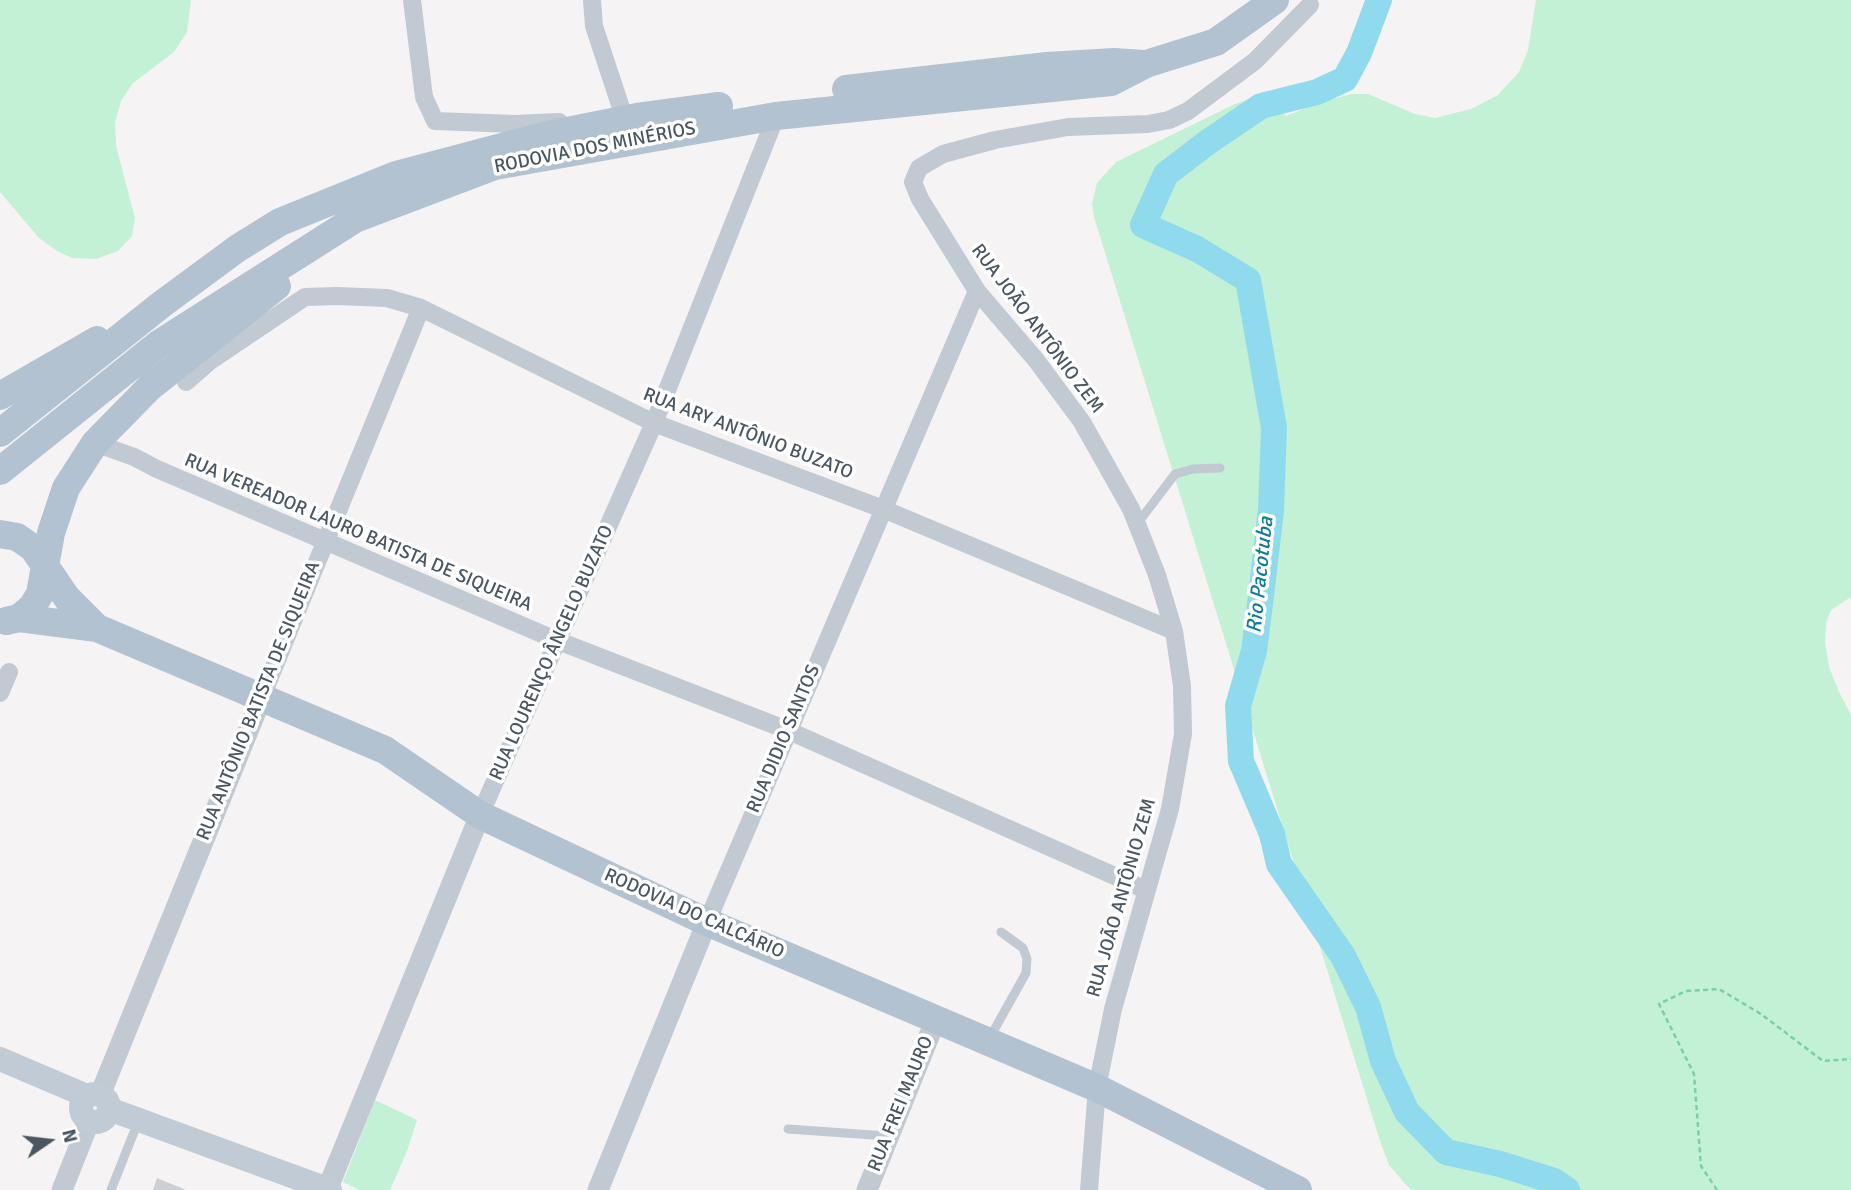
<!DOCTYPE html>
<meta charset="utf-8">
<style>
body{margin:0}
#map{position:relative;width:1851px;height:1190px;overflow:hidden;background:#f5f3f3;font-family:Signika,sans-serif}
canvas{display:block}
.north{position:absolute;left:14px;top:1106px;width:70px;height:70px;-webkit-text-stroke:5px #fff;paint-order:stroke;rotate:76deg;font-size:19px;font-weight:700;line-height:28px;text-align:center;color:#4a5661}
.north::after{content:'';display:block;margin:auto;width:24px;height:32px;background:#4a5661;clip-path:polygon(50% 0,100% 100%,50% 72%,0 100%)}
</style>
<div id="map">
<canvas width="1851" height="1190"></canvas>
<div class="north">N</div>
</div>
<script>
const g = document.querySelector('canvas').getContext('2d');
g.lineJoin = 'round';
function fill(path, color) {
  g.fillStyle = color;
  g.fill(path, 'evenodd');
}
function poly(rows) {
  const path = new Path2D();
  for (const r of rows) {
    if (r.length === 3) {
      path.moveTo(r[0] + r[2], r[1]);
      path.arc(r[0], r[1], r[2], 0, 2 * Math.PI);
      continue;
    }
    path.moveTo(r[0], r[1]);
    for (let i = 2; i < r.length; i += 2) path.lineTo(r[i], r[i + 1]);
  }
  return path;
}
function trace(path, color, width, dash) {
  g.strokeStyle = color;
  g.lineWidth = width;
  g.lineCap = dash ? 'butt' : 'round';
  g.setLineDash(dash || []);
  g.stroke(path);
}
function drawText(font, color, halo, rows, align = 'center') {
  g.font = font + ' Signika,sans-serif';
  g.lineWidth = 7;
  g.setLineDash([]);
  g.textBaseline = 'middle';
  g.strokeStyle = halo;
  g.fillStyle = color;
  for (const [text, x, y, turn = 0] of rows) {
    g.save();
    g.translate(x, y);
    g.rotate((+turn || 0) * Math.PI / 180);
    g.textAlign = isNaN(turn) ? turn : align;
    if (halo) g.strokeText(text, 0, 0);
    g.fillText(text, 0, 0);
    g.restore();
  }
}
fill(poly([
 [0,0,191,0,187,32,174,52,133,83,121,101,115,122,116,146,135,218,132,236,118,251,96,259,72,258,57,251,39,238,0,192],
 [1536,0,1851,0,1851,597,1831,610,1826,623,1825,642,1829,667,1839,692,1851,715,1851,1190,1412,1190,1408,1187,1389,1165,1380,1141,1094,217,1092,204,1097,183,1116,162,1235,104,1259,96,1274,102,1286,116,1323,101,1352,94,1368,94,1415,114,1435,118,1471,109,1498,95,1519,72,1528,50],
 [375,1100,417,1120,407,1151,390,1190,359,1190,343,1182]
]), '#c3f1d5');
trace(poly([
 [1379,0,1359,53,1345,79,1317,92,1261,106,1208,142,1166,174,1143,225,1197,249,1248,280,1274,428,1271,510,1261,596,1254,651,1238,706,1241,761,1272,834,1279,864,1343,956,1368,1007,1383,1061,1407,1112,1446,1152,1500,1164,1554,1181,1567,1190]
]), '#90daee', 26);
fill(poly([
 [157,1178,186,1190,153,1190]
]), '#cdcfd5');
trace(poly([
 [1717,1190,1701,1166,1694,1074,1659,1004,1686,991,1719,989,1761,1014,1823,1061,1851,1059]
]), '#7ad0a6', 2.5, [5, 3.5]);
trace(poly([
 [1137,524,1175,474,1193,469,1220,468],
 [989,1039,1026,973,1027,959,1023,948,1001,932],
 [788,1129,887,1136],
 [111,1190,134,1132]
]), '#c1cad2', 9);
trace(poly([
 [412,0,424,97,435,121,515,124,559,122],
 [592,0,594,26,625,120],
 [186,382,210,361,305,297,337,296,387,298,421,308,654,423,883,509,1174,631],
 [95,443,134,457,157,469,556,640,787,730,1146,890],
 [0,693,9,672],
 [261,699,421,308],
 [480,815,654,423,776,116],
 [707,922,977,291],
 [1089,1190,1097,1088,1113,1009,1170,809,1183,734,1182,686,1174,631,1157,575,1131,509,1082,422,1036,360,977,291,920,199,913,182,919,168,943,154,995,140,1068,127,1148,124,1169,120,1188,111,1255,61,1310,5]
]), '#c1cad2', 18);
trace(poly([
 [100,1095,261,699],
 [62,1190,89,1122],
 [327,1190,480,815],
 [598,1190,707,922],
 [867,1190,936,1019]
]), '#c1cad2', 21);
trace(poly([
 [0,1059,87,1096],
 [95,1108,14],
 [109,1109,330,1190]
]), '#c1cbd6', 24);
trace(poly([
 [846,89,1047,66,1114,62,1144,64],
 [0,396,97,340],
 [0,433,162,304,238,248,280,222,396,175,547,135,637,117,719,106],
 [0,471,160,343,355,219,495,166,776,116,1111,82,1146,64,1216,42,1275,0],
 [0,534,17,537,33,548,67,598,97,628],
 [19,618,97,628,385,750,480,815,707,922,1097,1088,1298,1190],
 [6,621,19,618,32,607,40,594,51,533,66,488,95,443,150,387,277,286]
]), '#b3c2d1', 28);
drawText('19px', '#4a5661', '#fff', [
 ["RODOVIA DOS MINÉRIOS",595,148,-11],
 ["RUA JOÃO ANTÔNIO ZEM",1037,329,53],
 ["RUA ARY ANTÔNIO BUZATO",748,434,21],
 ["RUA VEREADOR LAURO BATISTA DE SIQUEIRA",358,533,23],
 ["RUA LOURENÇO ÂNGELO BUZATO",552,653,-66],
 ["RUA ANTÔNIO BATISTA DE SIQUEIRA",259,701,-68],
 ["RUA DIDIO SANTOS",784,739,-67],
 ["RUA JOÃO ANTÔNIO ZEM",1122,898,-74],
 ["RODOVIA DO CALCÁRIO",694,914,24],
 ["RUA FREI MAURO",901,1104,-68]
]);
drawText('italic 21px', '#0c7c9b', '#fff', [
 ["Rio Pacotuba",1261,575,-84]
]);
</script>
